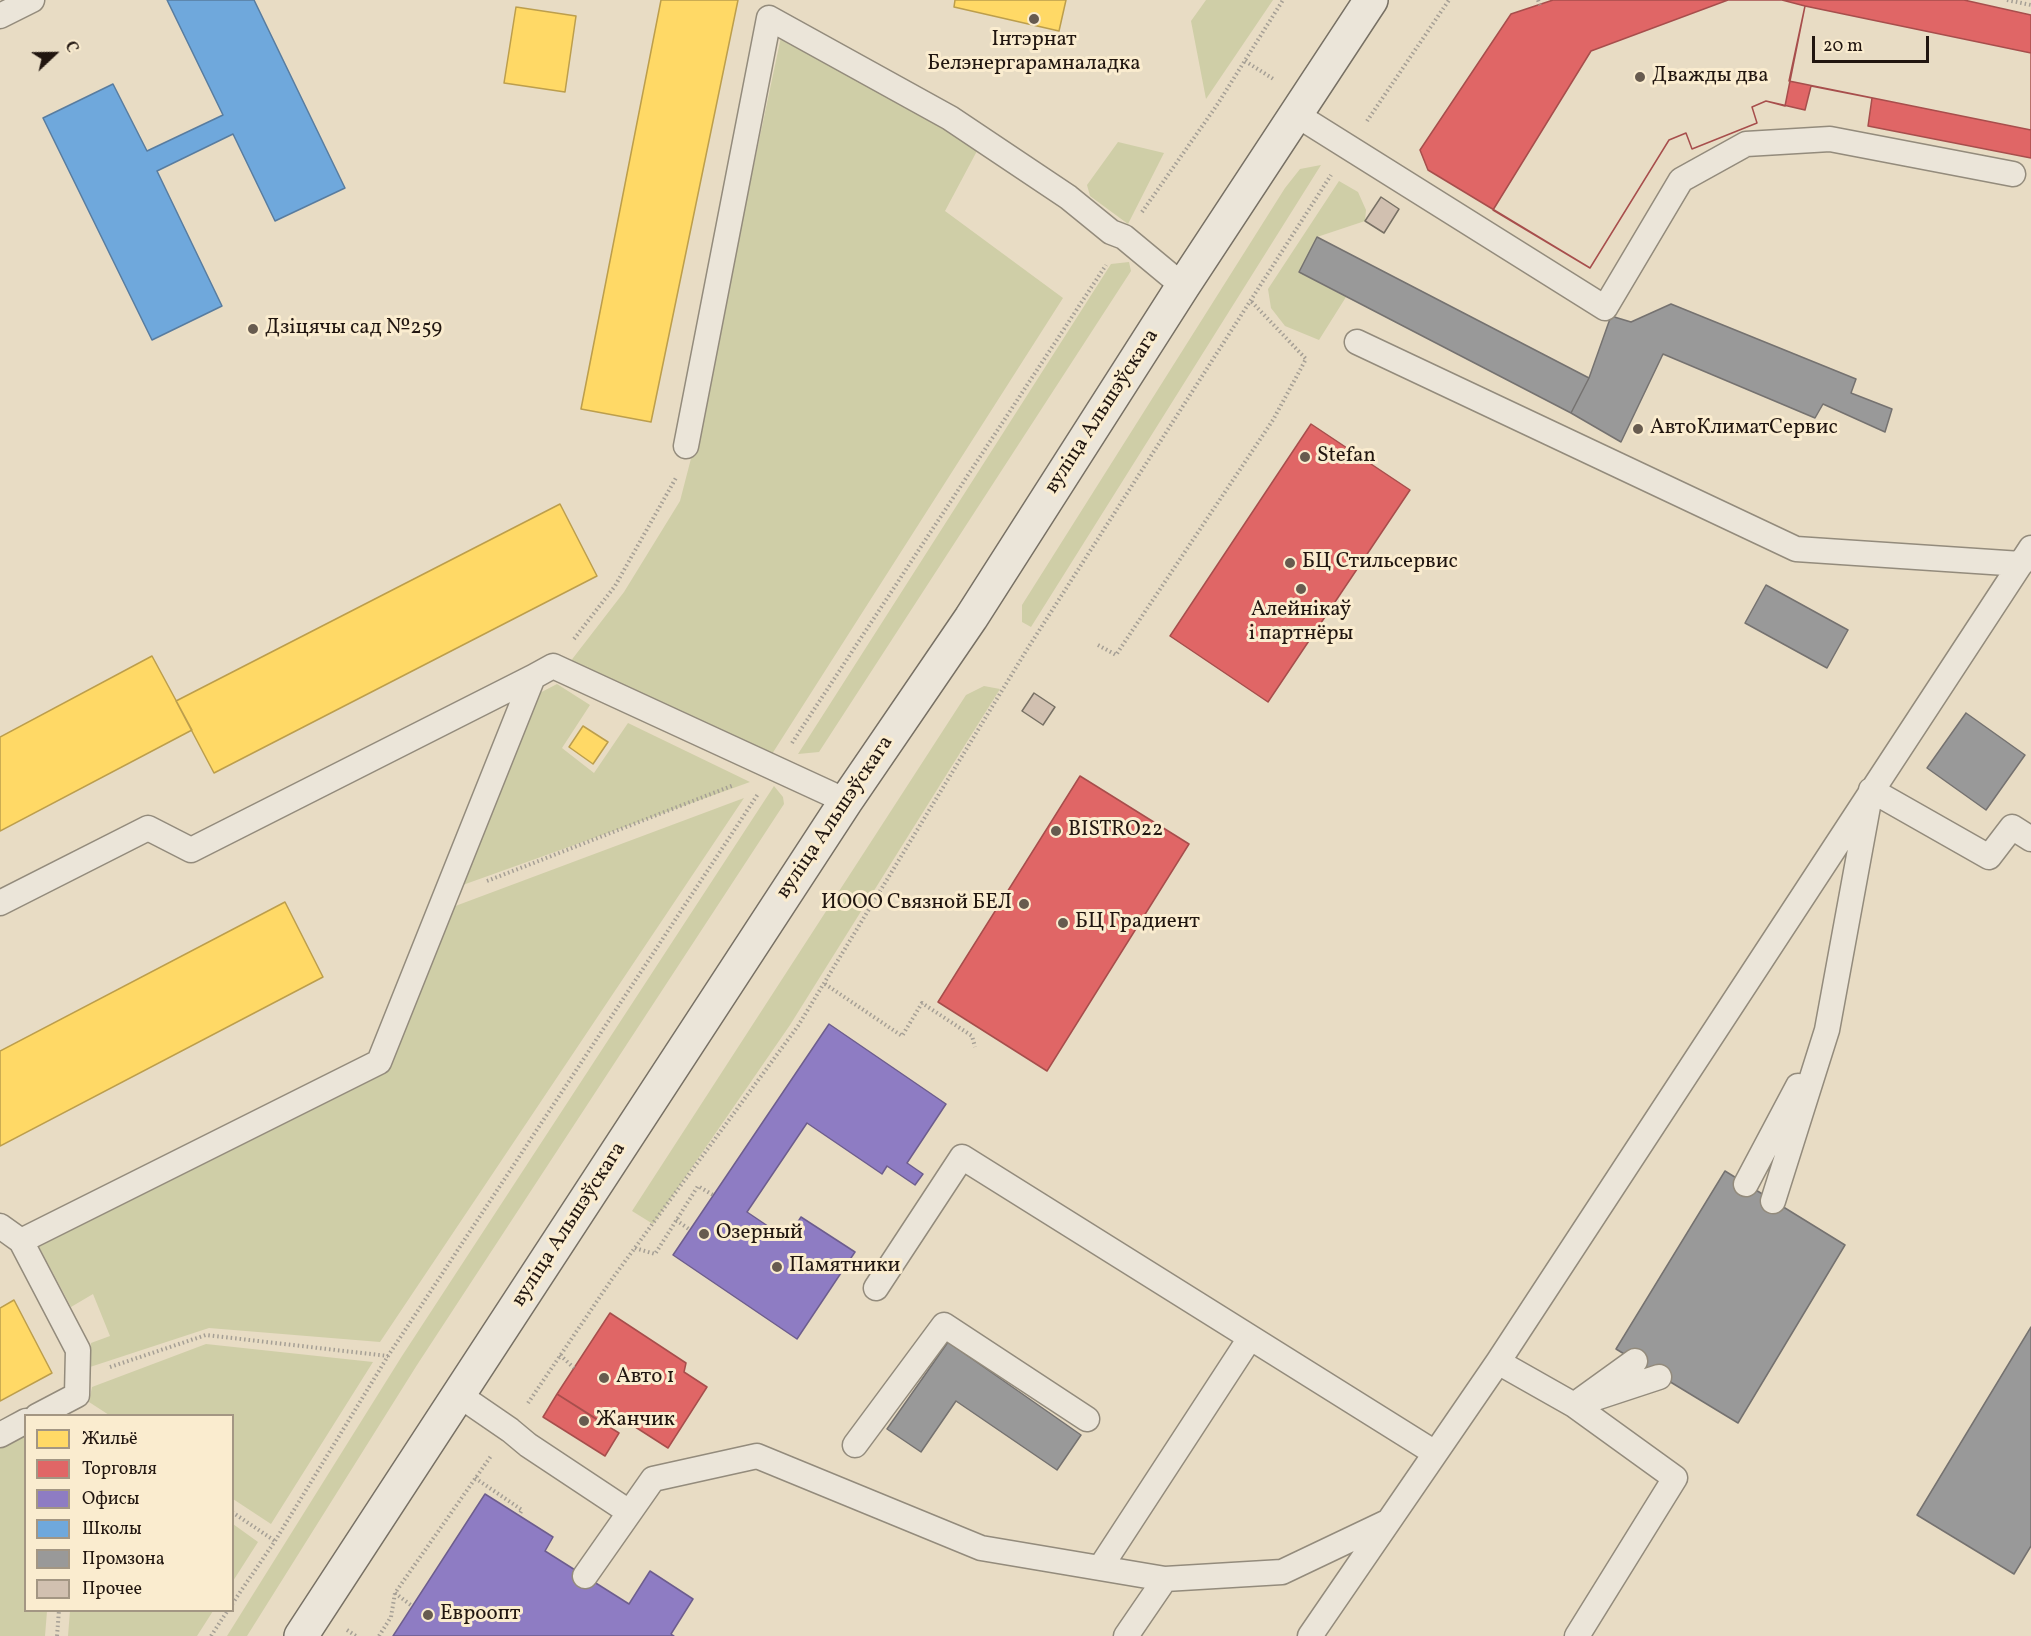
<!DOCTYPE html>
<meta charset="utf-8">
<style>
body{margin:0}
#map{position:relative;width:2031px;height:1636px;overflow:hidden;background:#e8dcc4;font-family:Vollkorn,serif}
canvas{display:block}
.legend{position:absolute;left:24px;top:1414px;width:210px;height:198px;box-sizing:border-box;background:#faeccf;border:2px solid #a39683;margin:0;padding:8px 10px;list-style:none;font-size:18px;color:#211610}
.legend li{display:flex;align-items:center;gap:12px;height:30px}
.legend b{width:30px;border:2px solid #a39683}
.north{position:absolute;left:24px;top:24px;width:60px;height:60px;-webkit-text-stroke:4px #faeccf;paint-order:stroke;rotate:68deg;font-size:16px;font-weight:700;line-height:24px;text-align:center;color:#211610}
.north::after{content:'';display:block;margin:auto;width:21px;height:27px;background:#211610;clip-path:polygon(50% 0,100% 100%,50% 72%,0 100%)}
.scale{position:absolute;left:1812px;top:36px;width:117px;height:27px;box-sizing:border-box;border:3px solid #211610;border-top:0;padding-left:8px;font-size:18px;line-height:21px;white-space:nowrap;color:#211610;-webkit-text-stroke:4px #faeccf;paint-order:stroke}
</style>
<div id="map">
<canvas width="2031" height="1636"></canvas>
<ul class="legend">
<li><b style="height:16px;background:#ffd966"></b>Жильё</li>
<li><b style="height:16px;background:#e06666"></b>Торговля</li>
<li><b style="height:16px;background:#8e7cc3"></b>Офисы</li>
<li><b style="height:16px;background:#6fa8dc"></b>Школы</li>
<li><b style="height:16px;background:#999"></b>Промзона</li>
<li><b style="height:16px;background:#d1c0b0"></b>Прочее</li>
</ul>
<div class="north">С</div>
<div class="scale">20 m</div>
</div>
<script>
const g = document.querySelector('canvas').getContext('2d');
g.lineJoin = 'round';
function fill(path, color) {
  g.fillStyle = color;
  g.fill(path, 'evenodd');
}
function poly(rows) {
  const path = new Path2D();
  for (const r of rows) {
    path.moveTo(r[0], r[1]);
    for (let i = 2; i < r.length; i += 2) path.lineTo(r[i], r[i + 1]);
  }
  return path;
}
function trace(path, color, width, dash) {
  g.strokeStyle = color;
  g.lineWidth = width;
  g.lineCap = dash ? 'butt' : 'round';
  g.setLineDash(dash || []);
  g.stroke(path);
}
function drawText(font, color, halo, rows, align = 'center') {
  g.font = font + ' Vollkorn,serif';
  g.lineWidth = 6;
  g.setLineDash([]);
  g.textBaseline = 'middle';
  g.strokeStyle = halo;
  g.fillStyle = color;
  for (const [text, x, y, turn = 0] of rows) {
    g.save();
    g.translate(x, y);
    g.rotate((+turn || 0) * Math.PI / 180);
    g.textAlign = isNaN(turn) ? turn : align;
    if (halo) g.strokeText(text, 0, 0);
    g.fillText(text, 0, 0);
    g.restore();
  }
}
fill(poly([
 [1206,0,1273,0,1206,99,1191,21],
 [781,37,943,125,977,151,945,211,1063,298,772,754,570,662,624,592,680,501,695,443],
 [1118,142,1164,153,1128,224,1090,196,1087,185],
 [1321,165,1031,627,1022,622,1022,605,1285,188,1300,169],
 [1339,181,1358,192,1366,210,1365,221,1317,237,1299,272,1346,297,1319,340,1285,326,1271,308,1268,289],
 [1129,262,1131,271,819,752,798,754,1111,264],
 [557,684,590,705,562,748,594,773,628,723,750,782,460,886,532,697],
 [984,686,1000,689,790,1025,653,1224,632,1211,966,695],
 [774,786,783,797,784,804,417,1365,247,1636,227,1636,402,1356],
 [744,798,380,1342,209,1328,90,1367,91,1343,110,1336,93,1294,71,1307,37,1243,380,1071,450,908],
 [206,1344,373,1362,271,1524,233,1499,232,1416,109,1415,89,1402,92,1387],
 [25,1431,26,1610,47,1611,45,1636,0,1636,0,1445],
 [233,1524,258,1542,233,1581],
 [70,1611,70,1610,213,1611,197,1636,68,1636]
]), '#cfcea7');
const homes = poly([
 [661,0,738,0,651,422,581,409,661,0],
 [955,0,1066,0,1059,31,954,7,955,0],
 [516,7,576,16,565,92,504,83,516,7],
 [560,504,597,576,214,773,176,701,560,504],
 [152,656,192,730,0,831,0,737,152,656],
 [583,726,608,742,593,764,569,747,583,726],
 [285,902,323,977,0,1146,0,1051,285,902],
 [14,1300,52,1373,0,1401,0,1308,14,1300]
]);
fill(homes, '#ffd966');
trace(homes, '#bc9e4c', 1.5);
const shops = poly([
 [1553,0,1964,0,2031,15,2031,158,1868,126,1872,98,1811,86,1805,110,1766,101,1752,107,1757,123,1692,149,1686,133,1669,140,1590,268,1428,170,1420,150,1511,14,1553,0],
 [1728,0,1782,0,1805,6,1785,106,1766,101,1752,107,1757,123,1692,149,1686,133,1669,140,1590,268,1493,210,1591,51,1728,0],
 [1805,6,2031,53,2031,130,1789,81,1805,6],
 [1311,424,1410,490,1268,702,1170,636,1311,424],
 [1080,776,1189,844,1047,1071,938,1002,1080,776],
 [610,1313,686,1363,684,1372,707,1387,668,1448,615,1414,607,1426,557,1394,610,1313],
 [557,1394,619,1433,605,1456,543,1417,557,1394]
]);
fill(shops, '#e06666');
trace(shops, '#a74e4c', 1.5);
const offices = poly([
 [829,1024,946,1104,907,1163,923,1174,915,1185,887,1166,882,1174,807,1123,747,1212,787,1239,801,1217,855,1252,797,1339,673,1255,829,1024],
 [485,1494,553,1537,545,1551,629,1604,650,1571,693,1599,671,1634,674,1636,393,1636,485,1494]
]);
fill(offices, '#8e7cc3');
trace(offices, '#6d5d8d', 1.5);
const schools = poly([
 [167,0,254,0,345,188,275,221,233,134,157,171,222,306,152,340,43,118,113,84,147,151,223,115,167,0]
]);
fill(schools, '#6fa8dc');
trace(schools, '#587c9f', 1.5);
const industry = poly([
 [1317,237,1589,378,1571,413,1299,272,1317,237],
 [1671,304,1856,379,1851,393,1892,409,1885,432,1823,404,1815,418,1663,354,1621,442,1571,413,1589,378,1611,316,1631,322,1671,304],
 [1766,585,1848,630,1827,668,1745,623,1766,585],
 [1966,713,2025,755,1986,810,1927,768,1966,713],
 [1725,1171,1845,1245,1738,1423,1616,1349,1725,1171],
 [2031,1327,2031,1546,2014,1574,1917,1515,2031,1327],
 [948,1342,1081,1435,1057,1470,956,1401,921,1452,887,1429,948,1342]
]);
fill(industry, '#999');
trace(industry, '#757270', 1.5);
const building = poly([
 [1381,197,1399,209,1384,233,1365,221,1381,197],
 [1034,693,1055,707,1043,725,1022,711,1034,693]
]);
fill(building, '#d1c0b0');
trace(building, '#777064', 1.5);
const lane = poly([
 [0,16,32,0],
 [1297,115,1605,308,1681,180,1746,144,1830,139,2013,174],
 [1357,342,1796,549,2021,564],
 [686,446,769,18,950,118,1068,197,1111,232,1124,237,1183,286],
 [533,677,553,666,846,801],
 [0,903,148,828,191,850,533,677,379,1062,21,1241],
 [1746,1184,1798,1086],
 [1773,1201,1827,1030,1871,790,1989,857,2012,827,2031,839],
 [0,1226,21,1241,78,1350,77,1395,37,1416],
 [876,1288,962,1157,1435,1453],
 [1498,1362,1574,1405,1659,1377],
 [459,1395,510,1430,528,1445,629,1512],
 [0,1435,26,1421],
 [855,1445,944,1325,1087,1419],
 [1100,1568,1250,1338],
 [585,1576,653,1479,757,1456,981,1548,1165,1579,1282,1572,1385,1523],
 [1126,1636,1165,1579],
 [1310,1636,1498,1362,2031,548],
 [1577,1636,1675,1478,1574,1405,1635,1361]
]);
const secondary = poly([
 [301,1636,846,801,971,618,1183,286,1371,0]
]);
trace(lane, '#938b7c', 27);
trace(secondary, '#777064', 36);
trace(poly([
 [1538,0,1540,5],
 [2007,0,2031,5],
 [1245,61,1275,80],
 [1367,121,1449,0],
 [1142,212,1217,105,1283,0],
 [574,639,615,586,677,476],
 [1098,645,1116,655,1273,420,1306,359,1250,300],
 [792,743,1106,265],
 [487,881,734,785],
 [825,984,902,1036,922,1003,972,1036,975,1047],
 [676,1220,690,1230],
 [635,1248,655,1254,698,1186,713,1195],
 [560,1355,574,1368],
 [110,1367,206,1335,388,1356],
 [528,1403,612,1279,798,1026,1026,651,1331,175],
 [475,1478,522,1510,519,1515],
 [232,1512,275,1541],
 [395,1593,412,1606],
 [232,1604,275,1541,388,1356,758,794],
 [347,1630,356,1636],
 [57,1636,59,1610],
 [211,1636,228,1610],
 [379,1636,391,1617,395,1593,491,1456]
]), '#a59f95', 4, [1.5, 3]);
trace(lane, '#ebe5d9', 24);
trace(secondary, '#ebe5d9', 33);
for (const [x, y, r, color] of [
 [1034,19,6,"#675b4f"],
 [1640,77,6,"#675b4f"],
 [253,329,6,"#675b4f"],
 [1638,429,6,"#675b4f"],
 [1305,457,6,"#675b4f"],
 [1290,563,6,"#675b4f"],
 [1301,589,6,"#675b4f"],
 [1056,831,6,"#675b4f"],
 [1024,904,6,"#675b4f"],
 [1063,923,6,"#675b4f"],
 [704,1234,6,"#675b4f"],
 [777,1267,6,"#675b4f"],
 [604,1378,6,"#675b4f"],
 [584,1421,6,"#675b4f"],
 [428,1615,6,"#675b4f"]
]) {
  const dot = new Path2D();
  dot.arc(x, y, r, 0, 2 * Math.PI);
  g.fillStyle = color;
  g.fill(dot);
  trace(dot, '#faeccf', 2);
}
drawText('21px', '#211610', '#faeccf', [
 ["Інтэрнат",1034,41,"center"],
 ["Белэнергарамналадка",1034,65,"center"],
 ["Дважды два",1652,77],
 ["Дзіцячы сад №259",265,329],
 ["АвтоКлиматСервис",1650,429],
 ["Stefan",1317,457],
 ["БЦ Стильсервис",1302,563],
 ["Алейнікаў",1301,611,"center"],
 ["і партнёры",1301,635,"center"],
 ["BISTRO22",1068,831],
 ["ИООО Связной БЕЛ",1012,904,"right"],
 ["БЦ Градиент",1075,923],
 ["Озерный",716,1234],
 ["Памятники",789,1267],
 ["Авто 1",616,1378],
 ["Жанчик",596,1421],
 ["Евроопт",440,1615]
], 'left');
drawText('21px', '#211610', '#faeccf', [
 ["вуліца Альшэўскага",1103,412,-57],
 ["вуліца Альшэўскага",836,818,-56],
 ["вуліца Альшэўскага",570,1225,-57]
]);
</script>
